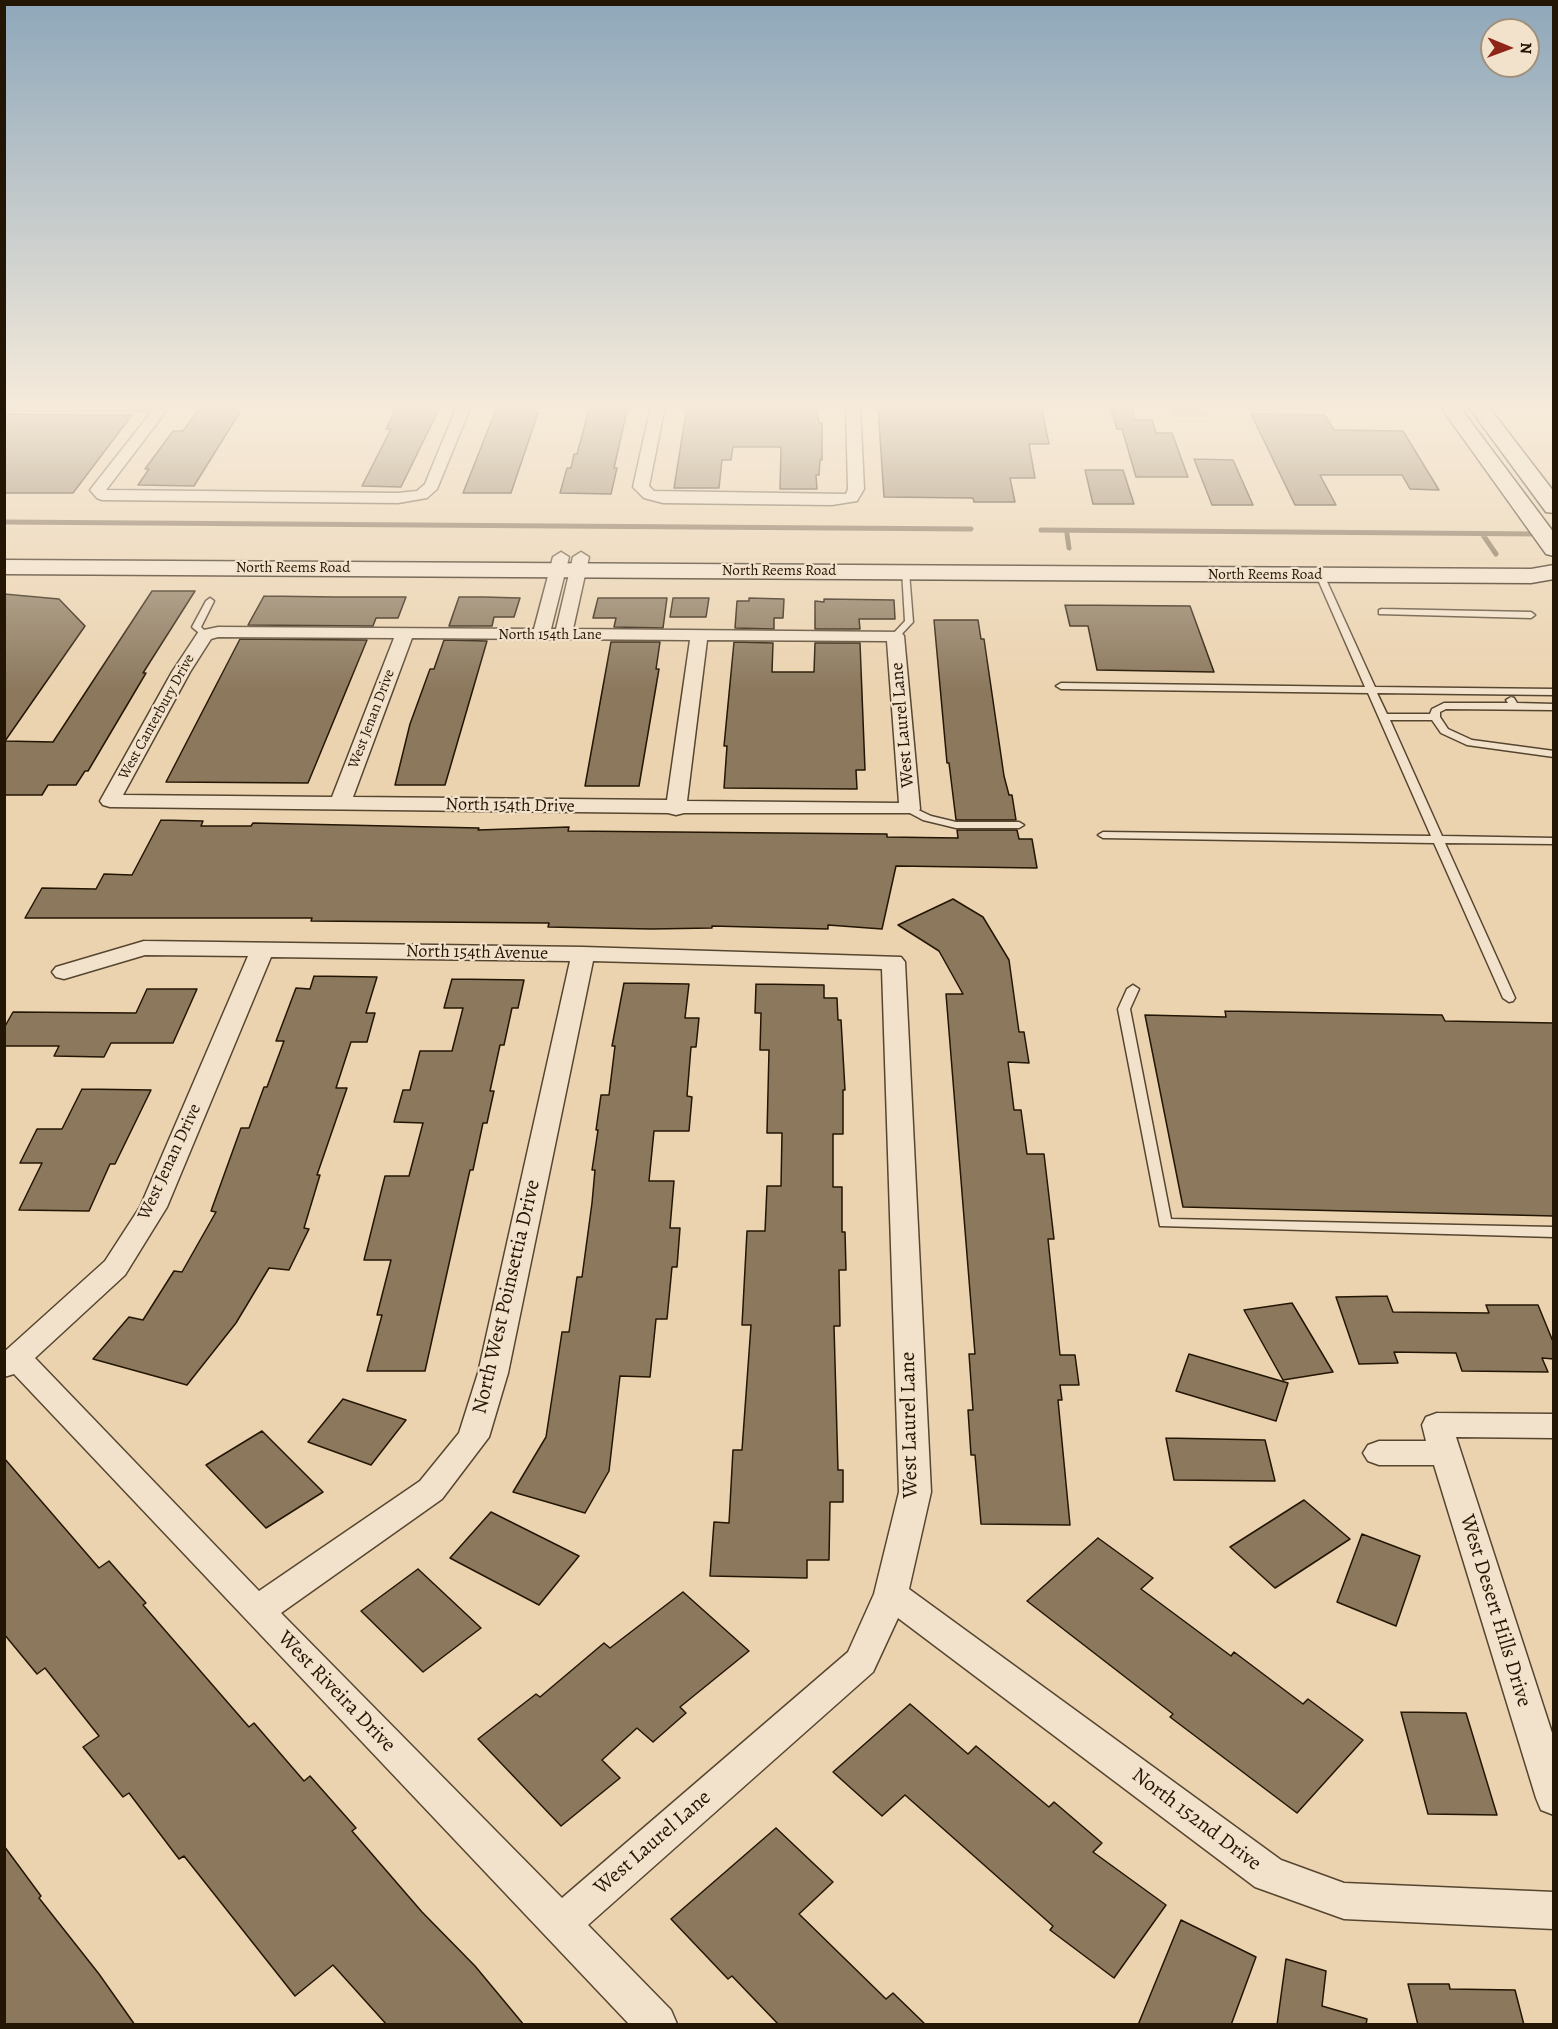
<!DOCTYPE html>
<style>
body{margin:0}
#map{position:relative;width:1558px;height:2029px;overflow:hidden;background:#ebd3b0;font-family:Alegreya,serif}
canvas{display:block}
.frame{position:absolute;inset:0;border:6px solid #241604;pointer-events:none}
.north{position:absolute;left:1480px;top:18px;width:60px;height:60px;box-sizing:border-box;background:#f2e2cc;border:2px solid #a0907c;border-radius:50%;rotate:91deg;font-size:16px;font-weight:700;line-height:24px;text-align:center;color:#241604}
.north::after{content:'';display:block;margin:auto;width:21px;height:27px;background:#8f2418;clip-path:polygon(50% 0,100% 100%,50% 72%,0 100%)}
</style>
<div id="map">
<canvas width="1558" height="2029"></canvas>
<div class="frame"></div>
<div class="north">N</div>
</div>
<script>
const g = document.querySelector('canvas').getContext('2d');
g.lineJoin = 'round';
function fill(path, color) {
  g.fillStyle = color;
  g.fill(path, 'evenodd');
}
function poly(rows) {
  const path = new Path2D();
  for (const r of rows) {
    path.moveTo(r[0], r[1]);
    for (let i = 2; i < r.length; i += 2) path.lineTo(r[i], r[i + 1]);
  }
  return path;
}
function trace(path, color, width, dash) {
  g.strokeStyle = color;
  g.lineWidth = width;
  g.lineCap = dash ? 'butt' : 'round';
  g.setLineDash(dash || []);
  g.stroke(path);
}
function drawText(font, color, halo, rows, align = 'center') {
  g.font = font + ' Alegreya,serif';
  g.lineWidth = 4.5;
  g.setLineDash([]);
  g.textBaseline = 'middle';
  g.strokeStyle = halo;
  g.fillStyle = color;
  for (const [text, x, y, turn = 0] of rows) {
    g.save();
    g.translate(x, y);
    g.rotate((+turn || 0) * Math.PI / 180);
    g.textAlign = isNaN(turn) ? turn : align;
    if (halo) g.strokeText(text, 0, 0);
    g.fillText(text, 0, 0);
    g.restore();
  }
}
fill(poly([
 [1169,406,1205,406,1210,417,1173,417]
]), '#c9b393');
trace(poly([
 [4,522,971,529],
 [1041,530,1541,534],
 [1067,534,1069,548],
 [1483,535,1496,554]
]), '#736148', 5);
const building = poly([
 [534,406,531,413,538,413,511,493,463,493,497,407,534,406],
 [590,406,628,406,614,468,617,468,611,494,560,493,567,468,571,468,574,454,577,454,590,406],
 [687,406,816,406,819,423,822,423,822,460,820,460,819,475,816,475,817,489,780,489,781,447,733,447,731,460,722,460,719,488,674,488,687,406],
 [961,406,1041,406,1049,444,1029,444,1035,478,1010,478,1015,502,974,502,973,498,884,497,878,407,961,406],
 [1110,406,1131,406,1135,420,1152,420,1156,433,1172,433,1188,477,1136,477,1122,429,1117,429,1110,406],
 [397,407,440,407,401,487,362,486,391,429,386,429,397,407],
 [199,409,235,409,233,412,240,412,194,486,138,485,149,469,145,469,173,431,183,431,199,409],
 [4,414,81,415,132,415,73,493,4,493,4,414],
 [1251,414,1325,415,1334,430,1403,431,1439,490,1410,489,1402,475,1320,475,1336,505,1295,505,1251,414],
 [1194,459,1233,460,1253,505,1212,505,1194,459],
 [1085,470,1123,470,1134,504,1093,504,1085,470],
 [152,591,195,591,143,673,146,673,88,771,85,771,76,785,48,785,42,795,4,795,4,594,59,599,85,626,5,741,53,742,152,591],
 [264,596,336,597,406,597,398,618,376,618,373,626,248,625,264,596],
 [459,597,484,597,520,598,514,617,494,617,492,626,449,626,459,597],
 [598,598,667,598,663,628,614,627,616,618,593,618,598,598],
 [673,598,709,598,706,617,670,617,673,598],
 [749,598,784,599,783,618,774,618,774,629,735,628,737,601,749,601,749,598],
 [824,599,894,600,895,619,859,619,860,629,815,629,815,601,824,602,824,599],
 [1065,605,1190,606,1214,672,1097,670,1088,626,1070,626,1065,605],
 [934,620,978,620,981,639,984,639,1004,776,1009,795,1012,795,1016,820,956,820,949,763,947,763,934,620],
 [240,639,367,640,308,783,166,782,240,639],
 [444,640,487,641,445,785,395,785,410,724,430,669,434,669,444,640],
 [611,642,660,642,656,669,659,669,639,786,585,786,611,642],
 [734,642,773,643,772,672,814,672,815,643,860,643,865,770,856,770,857,789,724,788,727,746,724,746,734,642],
 [161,820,203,821,201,826,251,826,253,823,479,828,478,830,569,827,568,831,887,834,887,837,958,838,957,830,1017,830,1019,839,1032,839,1037,868,896,866,882,929,828,925,828,929,712,926,712,928,651,929,548,927,549,923,311,921,312,918,25,918,42,888,96,889,104,874,132,875,161,820],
 [953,899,983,917,1009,960,1019,1032,1024,1032,1029,1063,1008,1062,1014,1110,1021,1110,1027,1154,1044,1154,1054,1239,1048,1239,1060,1355,1075,1355,1079,1385,1060,1385,1062,1400,1058,1400,1070,1525,981,1524,975,1455,971,1455,968,1410,973,1410,969,1354,975,1354,946,994,963,994,939,951,898,925,953,899],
 [314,976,377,977,366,1013,375,1013,367,1042,351,1042,336,1088,347,1088,317,1175,320,1175,304,1228,309,1229,289,1270,269,1268,236,1323,187,1385,93,1359,129,1317,143,1320,174,1271,182,1272,216,1212,211,1211,241,1128,249,1128,264,1087,267,1087,284,1041,276,1041,296,988,310,989,314,976],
 [452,979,524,980,518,1008,512,1008,504,1045,500,1045,490,1091,494,1091,487,1123,483,1123,473,1170,470,1170,425,1371,367,1371,382,1315,377,1315,391,1260,364,1260,385,1176,409,1176,423,1123,394,1122,403,1090,410,1090,420,1051,452,1051,463,1008,444,1008,452,979],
 [624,983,689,984,685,1018,699,1018,696,1047,691,1047,687,1096,692,1097,689,1131,654,1131,649,1181,674,1181,670,1228,680,1228,677,1267,672,1267,667,1319,656,1319,650,1377,620,1376,609,1471,585,1513,513,1492,546,1437,562,1332,569,1332,577,1277,582,1277,592,1203,595,1170,592,1170,598,1130,596,1130,601,1095,609,1095,615,1046,612,1046,624,983],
 [756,984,824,985,824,998,837,998,838,1020,841,1020,845,1090,843,1090,843,1134,833,1134,833,1187,842,1187,842,1232,845,1232,846,1270,839,1270,840,1326,834,1326,838,1470,843,1470,843,1502,830,1502,829,1560,807,1560,807,1578,710,1576,714,1522,729,1523,733,1450,742,1450,751,1325,742,1325,747,1231,765,1231,767,1186,781,1186,782,1133,767,1133,769,1050,760,1050,761,1013,755,1013,756,984],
 [147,989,197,989,173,1043,111,1043,104,1057,54,1056,59,1046,4,1046,4,1028,13,1012,136,1013,147,989],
 [1225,1011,1442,1015,1445,1021,1554,1023,1554,1216,1183,1207,1145,1015,1226,1017,1225,1011],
 [82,1089,151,1090,115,1164,110,1164,89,1211,19,1210,42,1163,20,1163,37,1129,62,1129,82,1089],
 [1387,1296,1393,1312,1489,1313,1486,1305,1538,1305,1554,1344,1554,1359,1542,1358,1548,1372,1462,1371,1456,1353,1394,1352,1398,1363,1359,1364,1336,1297,1387,1296],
 [1292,1303,1320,1350,1333,1372,1283,1380,1244,1310,1292,1303],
 [1189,1354,1288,1383,1276,1421,1176,1391,1189,1354],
 [343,1399,406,1420,371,1465,308,1442,343,1399],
 [262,1431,323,1492,266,1528,206,1465,262,1431],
 [1166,1438,1265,1440,1275,1481,1174,1480,1166,1438],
 [4,1458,99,1568,109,1561,146,1603,143,1605,249,1727,254,1723,304,1781,310,1776,356,1828,352,1831,422,1912,475,1966,524,2025,387,2025,333,1965,295,1996,184,1856,179,1859,129,1793,123,1797,83,1747,99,1736,45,1668,37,1674,4,1634,4,1458],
 [1304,1500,1350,1539,1275,1588,1230,1547,1304,1500],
 [491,1512,579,1556,539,1605,450,1558,491,1512],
 [1362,1534,1420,1556,1396,1626,1337,1602,1362,1534],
 [1098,1538,1153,1578,1141,1589,1231,1656,1234,1652,1303,1704,1308,1699,1363,1740,1297,1813,1170,1717,1173,1714,1027,1601,1098,1538],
 [418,1569,481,1628,423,1672,361,1611,418,1569],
 [683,1592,749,1651,680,1707,686,1713,653,1742,637,1728,602,1760,620,1778,561,1826,478,1739,536,1694,540,1697,604,1643,610,1648,683,1592],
 [910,1704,968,1754,976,1746,1049,1807,1054,1802,1102,1843,1093,1852,1166,1905,1114,1978,1050,1930,1053,1926,905,1795,882,1816,833,1772,910,1704],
 [1401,1712,1466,1713,1497,1815,1428,1814,1401,1712],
 [776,1828,833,1882,799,1914,886,1999,893,1993,926,2025,779,2025,732,1976,728,1979,671,1919,776,1828],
 [4,1846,41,1896,39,1898,99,1974,135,2025,4,2025,4,1846],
 [1181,1920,1256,1957,1231,2025,1138,2025,1181,1920],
 [1286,1959,1326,1971,1322,2006,1367,2019,1366,2025,1277,2025,1286,1959],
 [1408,1984,1449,1984,1450,1989,1515,1990,1524,2025,1418,2025,1408,1984]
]);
fill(building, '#8b785d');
trace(building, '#241604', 1.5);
const service = poly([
 [902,570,909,572,913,622,898,638,895,639,891,636,905,621,902,570],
 [1320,572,1324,575,1375,687,1554,689,1554,695,1377,693,1387,714,1430,714,1432,709,1444,703,1508,703,1506,700,1511,697,1514,698,1517,703,1554,704,1554,710,1446,709,1440,712,1440,717,1448,729,1472,740,1554,751,1554,757,1467,745,1441,733,1432,720,1390,720,1442,836,1554,838,1554,844,1445,843,1515,998,1513,1001,1509,1002,1503,998,1434,843,1103,838,1098,835,1103,832,1431,836,1368,693,1061,689,1056,686,1061,683,1365,687,1316,575,1320,572],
 [210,598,214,601,201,627,209,635,205,638,192,627,206,601,210,598],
 [1382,609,1531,612,1535,615,1531,618,1379,614,1379,610,1382,609],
 [910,806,931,816,956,822,1019,822,1024,825,1019,828,956,828,923,820,906,811,905,809,906,807,910,806],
 [1133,985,1139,989,1130,1009,1171,1219,1554,1227,1554,1237,1160,1226,1118,1009,1127,989,1133,985]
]);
const minor = poly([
 [4,406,170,406,106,490,398,493,417,491,425,484,457,406,471,406,437,489,427,498,398,503,102,500,97,498,90,490,153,410,4,410,4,406],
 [651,406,665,406,649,486,654,491,846,494,848,489,846,406,860,406,864,489,857,501,832,505,663,503,644,498,633,487,651,406],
 [561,552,569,557,551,629,556,629,573,557,581,552,589,557,573,629,901,632,904,636,920,809,917,813,684,813,676,815,668,813,110,807,103,805,100,801,172,672,199,631,218,627,534,629,553,557,561,552],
 [218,637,394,638,332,797,123,795,190,672,211,639,218,637],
 [412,638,690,640,667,800,353,797,412,638],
 [707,640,887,641,899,803,687,801,707,640],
 [144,941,583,947,901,957,905,962,931,1492,909,1589,1281,1860,1344,1883,1554,1892,1554,1929,1344,1919,1255,1887,898,1618,873,1672,588,1925,671,2010,677,2024,629,2024,14,1374,4,1377,4,1352,105,1261,140,1207,248,956,145,955,64,979,56,977,52,972,56,967,144,941],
 [271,957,570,961,478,1373,459,1433,420,1481,259,1591,35,1358,125,1275,167,1207,271,957],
 [593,961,882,969,899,1492,874,1594,848,1652,562,1898,281,1613,442,1499,489,1437,508,1373,593,961],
 [1437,1413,1554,1414,1554,1438,1456,1437,1554,1739,1554,1815,1541,1810,1536,1798,1434,1465,1379,1465,1368,1461,1363,1453,1368,1445,1379,1441,1426,1441,1422,1425,1426,1417,1437,1413]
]);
const secondary = poly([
 [1440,406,1459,406,1554,533,1554,556,1546,554,1440,406],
 [1468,406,1488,406,1554,492,1554,513,1546,512,1468,406],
 [4,560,1531,569,1554,565,1554,579,1531,583,4,574,4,560]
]);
trace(service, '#56452f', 3);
trace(minor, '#56452f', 3);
trace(secondary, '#241604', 3);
fill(service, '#f2e2cc');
fill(minor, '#f2e2cc');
fill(secondary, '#f2e2cc');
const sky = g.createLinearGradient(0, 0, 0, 690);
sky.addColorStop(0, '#8ea7ba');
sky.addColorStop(0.59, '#f6ebdb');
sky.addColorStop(1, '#f6ebdb00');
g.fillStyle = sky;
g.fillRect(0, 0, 1558, 690);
drawText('15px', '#241604', '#f2e2cc', [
 ["North Reems Road",293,568],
 ["North Reems Road",779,571],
 ["North Reems Road",1265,575],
 ["North 154th Lane",550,635],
 ["West Canterbury Drive",157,717,-61],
 ["West Jenan Drive",372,719,-69]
]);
drawText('18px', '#241604', '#f2e2cc', [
 ["West Laurel Lane",903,725,-95],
 ["North 154th Drive",510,806,1],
 ["North 154th Avenue",477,953,1],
 ["West Jenan Drive",170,1162,-65]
]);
drawText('21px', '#241604', '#f2e2cc', [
 ["North West Poinsettia Drive",507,1297,-77],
 ["West Laurel Lane",910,1425,-91],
 ["West Desert Hills Drive",1495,1611,73],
 ["West Riveira Drive",336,1692,46],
 ["North 152nd Drive",1196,1820,37],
 ["West Laurel Lane",653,1843,-41]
]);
</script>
